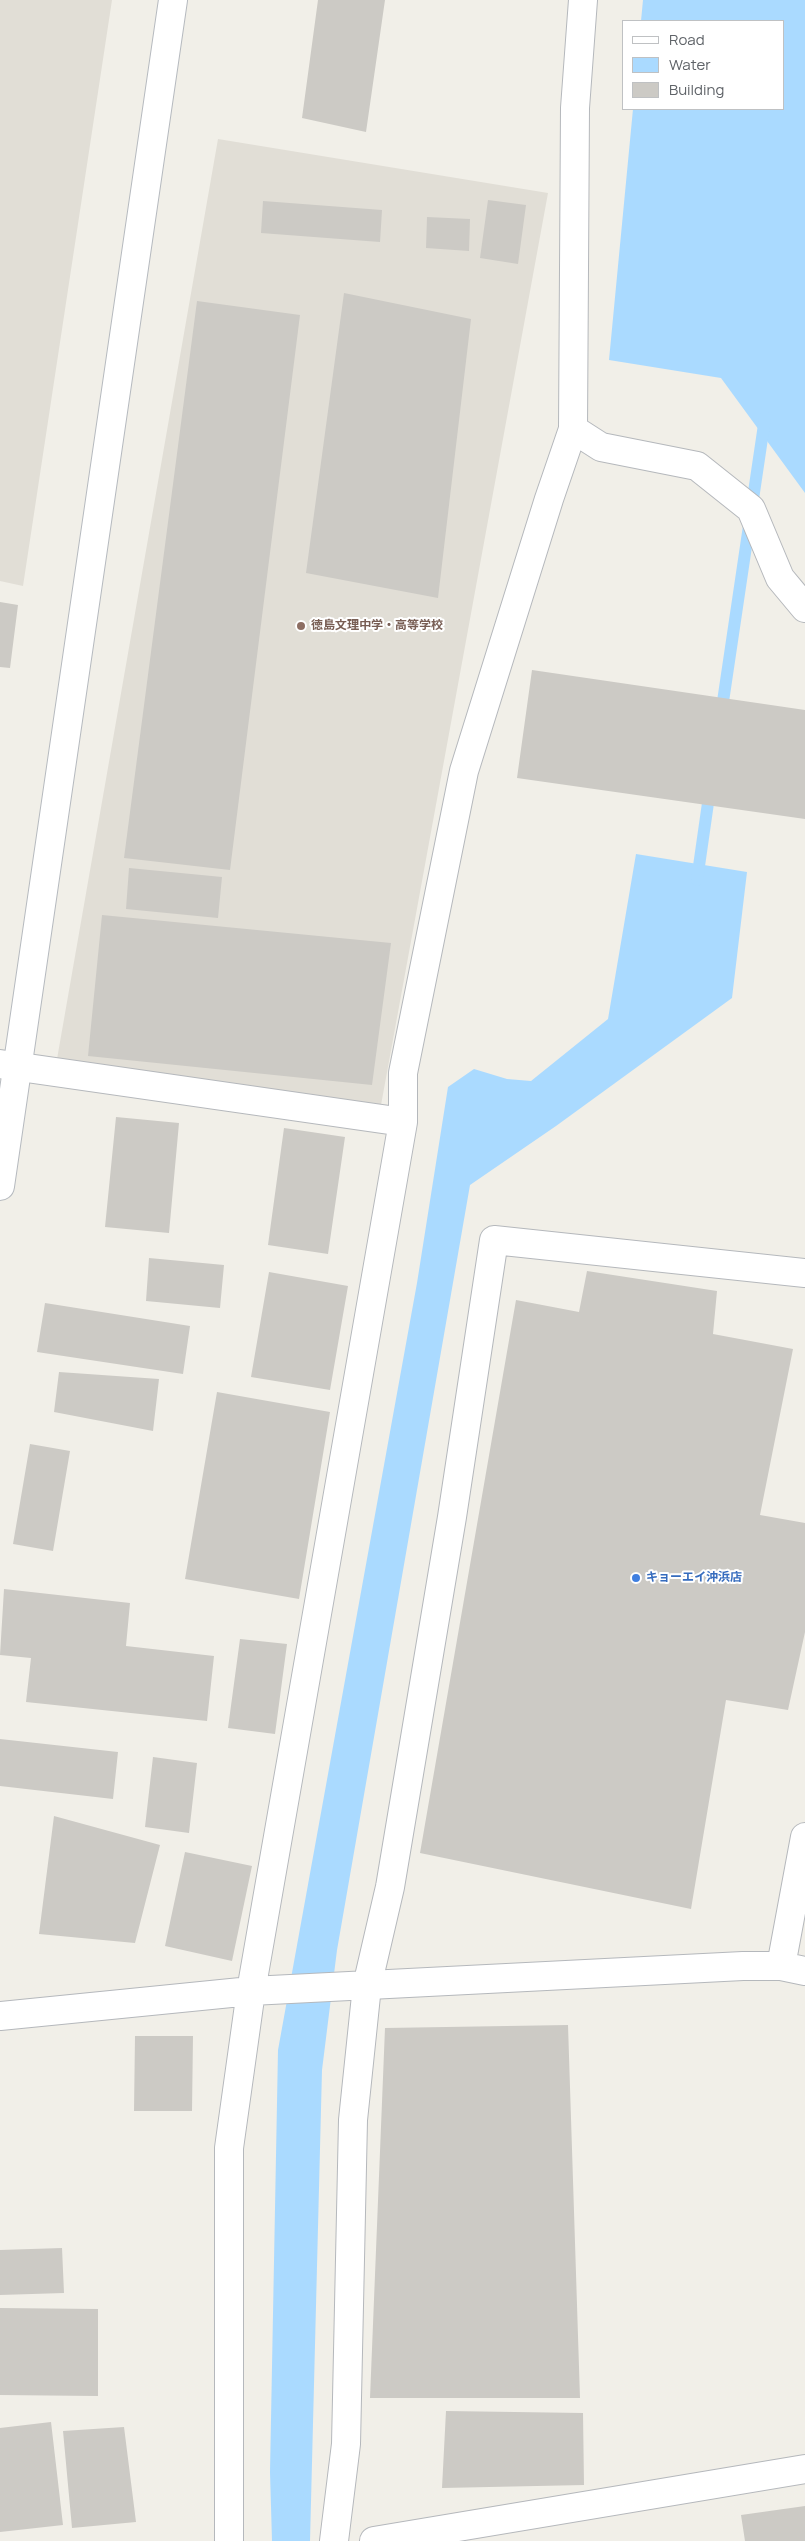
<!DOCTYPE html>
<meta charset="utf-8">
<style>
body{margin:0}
#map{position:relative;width:805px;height:2541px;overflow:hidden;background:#f1efe8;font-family:Manrope,sans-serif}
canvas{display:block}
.legend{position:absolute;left:622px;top:20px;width:162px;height:90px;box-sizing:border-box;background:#fff;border:1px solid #bfc1c3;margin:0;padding:6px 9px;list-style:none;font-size:15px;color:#5f6368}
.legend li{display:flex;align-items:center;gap:10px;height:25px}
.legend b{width:25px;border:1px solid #bfc1c3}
</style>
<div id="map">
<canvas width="805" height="2541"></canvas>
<ul class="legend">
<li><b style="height:6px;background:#fff"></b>Road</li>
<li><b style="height:14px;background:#aadaff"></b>Water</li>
<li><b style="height:14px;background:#cccac5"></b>Building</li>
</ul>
</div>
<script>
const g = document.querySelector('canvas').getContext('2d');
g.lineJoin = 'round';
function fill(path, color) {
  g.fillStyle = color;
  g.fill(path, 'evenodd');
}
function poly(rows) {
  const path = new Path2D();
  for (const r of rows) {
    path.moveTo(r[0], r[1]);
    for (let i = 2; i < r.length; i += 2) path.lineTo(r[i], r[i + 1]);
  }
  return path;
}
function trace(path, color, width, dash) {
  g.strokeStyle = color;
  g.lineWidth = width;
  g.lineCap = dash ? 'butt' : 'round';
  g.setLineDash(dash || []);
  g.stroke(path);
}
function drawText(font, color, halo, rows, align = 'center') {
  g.font = font + ' Manrope,"Noto Sans JP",sans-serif';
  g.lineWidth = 4;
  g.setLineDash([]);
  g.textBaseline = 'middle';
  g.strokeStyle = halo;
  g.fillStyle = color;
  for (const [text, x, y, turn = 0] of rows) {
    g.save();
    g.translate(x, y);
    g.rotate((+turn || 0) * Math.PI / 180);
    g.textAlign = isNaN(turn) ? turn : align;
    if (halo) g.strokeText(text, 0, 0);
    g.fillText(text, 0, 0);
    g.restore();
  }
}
fill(poly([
 [0,0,112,0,23,586,0,581],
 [218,139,548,193,381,1105,57,1059]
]), '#e1ded6');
fill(poly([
 [643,0,805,0,805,493,721,378,609,360,633,109,784,109,784,21,641,21],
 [636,854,747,872,732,998,556,1126,470,1185,337,1950,322,2070,310,2541,272,2541,270,2472,278,2050,417,1283,448,1087,474,1069,507,1079,531,1081,608,1019]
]), '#aadaff');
trace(poly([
 [721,715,765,418],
 [697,880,710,789]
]), '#aadaff', 12);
fill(poly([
 [318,0,385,0,366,132,302,118],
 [488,200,526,205,518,264,480,258],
 [263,201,382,210,380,242,261,233],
 [427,217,470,219,469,251,426,248],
 [344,293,471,319,438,598,306,573],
 [197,301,300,315,230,870,124,858],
 [0,602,18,605,10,668,0,667],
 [532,670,805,710,805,819,517,778],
 [129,868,222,877,218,918,126,909],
 [102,915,391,943,372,1085,88,1056],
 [116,1117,179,1123,169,1233,105,1227],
 [284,1128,345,1137,328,1254,268,1245],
 [149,1258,224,1265,220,1308,146,1301],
 [587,1271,717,1291,713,1334,793,1349,760,1515,805,1523,805,1632,788,1710,726,1700,691,1909,420,1853,516,1300,579,1312],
 [269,1272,348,1286,330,1390,251,1377],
 [45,1303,190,1326,183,1374,37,1352],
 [59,1372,159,1379,153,1431,54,1412],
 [217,1392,330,1412,299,1599,185,1579],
 [30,1444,70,1451,53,1551,13,1544],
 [4,1589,130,1603,126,1646,214,1656,207,1721,26,1702,31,1658,0,1655],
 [240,1639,287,1644,275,1734,228,1728],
 [0,1739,118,1752,113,1799,0,1786],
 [153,1757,197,1763,189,1833,145,1827],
 [54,1816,160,1845,135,1943,39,1934],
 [185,1852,252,1866,232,1961,165,1946],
 [568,2025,580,2398,370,2398,385,2028],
 [135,2036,193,2036,192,2111,134,2111],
 [62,2248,64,2293,0,2295,0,2250],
 [0,2308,98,2309,98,2396,0,2395],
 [446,2411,583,2413,584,2485,442,2488],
 [51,2422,63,2525,0,2532,0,2428],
 [124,2427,136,2522,72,2528,63,2431],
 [805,2506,805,2541,745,2541,741,2515]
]), '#cccac5');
const street = poly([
 [573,429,601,447,697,466,751,509,780,578,805,608],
 [0,1064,403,1122],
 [781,1966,805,1837],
 [0,2016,251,1991,743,1966,781,1966,805,1971],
 [229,2541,229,2148,251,1991,403,1122,403,1073,464,771,549,499,573,429,575,108,583,0],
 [334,2541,346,2444,353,2120,367,1986,390,1887,452,1517,494,1240,805,1273],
 [374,2541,805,2469]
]);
const secondary = poly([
 [0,1186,173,0]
]);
trace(street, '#b5b8bc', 30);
trace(secondary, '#b6babf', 30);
trace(street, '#fff', 28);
trace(secondary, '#fff', 28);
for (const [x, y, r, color] of [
 [301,626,5,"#8d6e63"],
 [636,1578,5,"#3f7fe0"]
]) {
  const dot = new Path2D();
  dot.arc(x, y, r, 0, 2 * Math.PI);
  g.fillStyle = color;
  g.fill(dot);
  trace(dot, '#fff', 2);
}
drawText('bold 12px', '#785e54', '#fff', [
 ["徳島文理中学・高等学校",311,626]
], 'left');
drawText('bold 12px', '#366cbe', '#fff', [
 ["キョーエイ沖浜店",646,1578]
], 'left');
</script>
